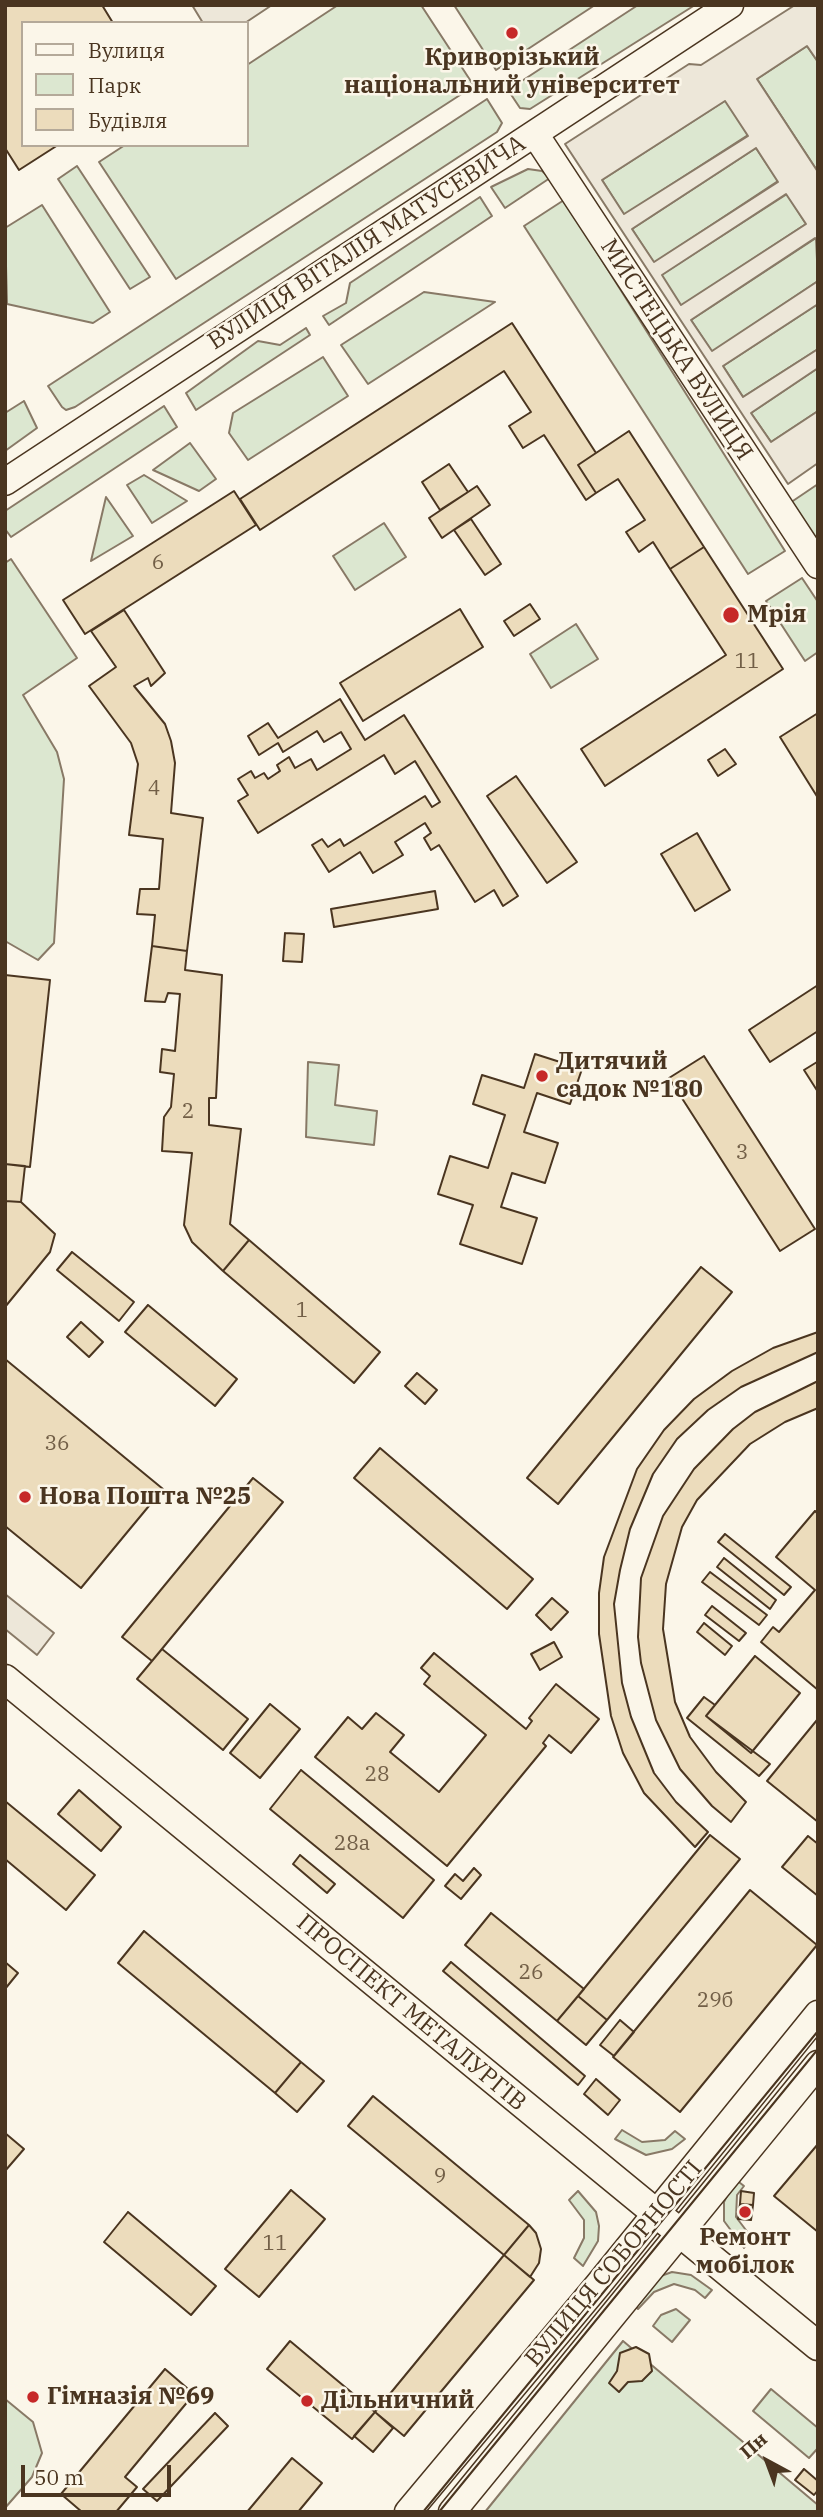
<!DOCTYPE html>
<meta charset="utf-8">
<style>
body{margin:0}
#map{position:relative;width:823px;height:2517px;overflow:hidden;background:#fbf6e9;font-family:"IBM Plex Serif",serif}
canvas{display:block}
.frame{position:absolute;inset:0;border:7px solid #4a3520;pointer-events:none}
.legend{position:absolute;left:21px;top:21px;width:228px;height:126px;box-sizing:border-box;background:#fbf6e9;border:2px solid #b4a999;margin:0;padding:9px 12px;list-style:none;font-size:21px;color:#4a3520}
.legend li{display:flex;align-items:center;gap:14px;height:35px}
.legend b{width:35px;border:2px solid #b4a999}
.north{position:absolute;left:732px;top:2426px;width:70px;height:70px;-webkit-text-stroke:5px #fbf6e9;paint-order:stroke;rotate:319deg;font-size:19px;font-weight:700;line-height:28px;text-align:center;color:#4a3520}
.north::after{content:'';display:block;margin:auto;width:24px;height:32px;background:#4a3520;clip-path:polygon(50% 0,100% 100%,50% 72%,0 100%)}
.scale{position:absolute;left:21px;top:2465px;width:150px;height:32px;box-sizing:border-box;border:4px solid #4a3520;border-top:0;padding-left:9px;font-size:21px;line-height:24px;white-space:nowrap;color:#4a3520;-webkit-text-stroke:5px #fbf6e9;paint-order:stroke}
</style>
<div id="map">
<canvas width="823" height="2517"></canvas>
<div class="frame"></div>
<ul class="legend">
<li><b style="height:9px;background:#fbf6e9"></b>Вулиця</li>
<li><b style="height:19px;background:#dce7d0"></b>Парк</li>
<li><b style="height:19px;background:#ecdcbc"></b>Будівля</li>
</ul>
<div class="north">Пн</div>
<div class="scale">50 m</div>
</div>
<script>
const g = document.querySelector('canvas').getContext('2d');
g.lineJoin = 'round';
function fill(path, color) {
  g.fillStyle = color;
  g.fill(path, 'evenodd');
}
function poly(rows) {
  const path = new Path2D();
  for (const r of rows) {
    path.moveTo(r[0], r[1]);
    for (let i = 2; i < r.length; i += 2) path.lineTo(r[i], r[i + 1]);
  }
  return path;
}
function trace(path, color, width, dash) {
  g.strokeStyle = color;
  g.lineWidth = width;
  g.lineCap = dash ? 'butt' : 'round';
  g.setLineDash(dash || []);
  g.stroke(path);
}
function drawText(font, color, halo, rows, align = 'center') {
  g.font = font + ' "IBM Plex Serif",serif';
  g.lineWidth = 5;
  g.setLineDash([]);
  g.textBaseline = 'middle';
  g.strokeStyle = halo;
  g.fillStyle = color;
  for (const [text, x, y, turn = 0] of rows) {
    g.save();
    g.translate(x, y);
    g.rotate((+turn || 0) * Math.PI / 180);
    g.textAlign = isNaN(turn) ? turn : align;
    if (halo) g.strokeText(text, 0, 0);
    g.fillText(text, 0, 0);
    g.restore();
  }
}
const green = poly([
 [338,5,421,5,474,86,176,279,99,162,125,145,247,145,247,65,338,5],
 [454,5,595,5,496,70,454,5],
 [638,5,695,5,530,109,520,108,508,90,638,5],
 [807,46,818,62,818,172,757,79,807,46],
 [487,99,502,123,497,132,75,407,66,410,62,407,48,386,487,99],
 [726,100,748,135,624,215,602,180,726,100],
 [756,148,778,181,654,263,632,229,756,148],
 [77,166,150,277,130,289,58,179,77,166],
 [528,169,542,171,550,178,505,208,491,187,528,169],
 [787,194,806,224,681,306,661,275,787,194],
 [480,197,492,216,329,325,323,316,346,303,350,283,480,197],
 [564,200,785,551,748,574,524,226,564,200],
 [42,205,110,312,93,323,7,304,5,228,42,205],
 [816,238,818,281,712,352,691,320,816,238],
 [424,292,495,302,368,384,341,345,424,292],
 [818,304,818,349,743,397,723,366,818,304],
 [306,328,310,335,196,410,186,393,258,341,280,345,306,328],
 [323,357,348,396,248,460,229,433,233,413,323,357],
 [818,368,818,411,771,442,751,413,818,368],
 [24,401,37,428,5,451,5,413,24,401],
 [164,406,177,427,11,537,5,529,5,511,164,406],
 [190,443,216,479,199,491,153,470,190,443],
 [144,475,187,501,152,523,127,485,144,475],
 [818,484,818,565,781,509,818,484],
 [106,497,133,536,91,561,106,497],
 [384,523,406,557,355,590,333,556,384,523],
 [11,559,77,658,23,695,57,752,64,779,54,943,38,960,5,941,5,563,11,559],
 [802,578,818,602,818,652,805,661,766,601,802,578],
 [576,624,598,659,551,688,530,654,576,624],
 [308,1062,339,1065,335,1105,377,1111,374,1145,306,1137,308,1062],
 [622,2130,642,2142,665,2140,675,2131,685,2139,672,2149,646,2155,615,2139,622,2130],
 [735,2179,744,2186,737,2195,736,2217,752,2238,744,2248,724,2221,724,2202,735,2179],
 [578,2191,596,2212,599,2226,598,2241,583,2266,574,2258,584,2238,584,2220,569,2200,578,2191],
 [672,2272,691,2275,712,2290,705,2298,695,2290,674,2284,654,2292,638,2309,630,2301,658,2277,672,2272],
 [676,2309,690,2320,672,2342,653,2326,661,2315,676,2309],
 [623,2341,818,2505,818,2512,485,2512,623,2341],
 [771,2389,818,2428,818,2448,809,2458,753,2411,771,2389],
 [5,2399,33,2422,42,2453,32,2477,5,2508,5,2399]
]);
fill(green, '#dce7d0');
trace(green, '#887966', 2);
const parking = poly([
 [192,5,272,5,245,23,203,23,192,5],
 [795,5,818,5,818,62,807,46,757,79,818,172,818,241,815,238,691,320,712,351,818,281,818,304,723,366,743,397,818,349,818,368,751,413,771,442,818,411,818,463,788,484,565,144,689,64,701,65,795,5],
 [725,101,748,136,624,214,602,180,725,101],
 [756,148,778,182,654,262,632,229,756,148],
 [786,194,806,224,681,305,662,275,786,194],
 [5,1594,54,1633,37,1655,5,1629,5,1594]
]);
fill(parking, '#ede7d9');
trace(parking, '#887966', 2);
const building = poly([
 [5,5,102,5,113,23,23,23,23,145,58,145,19,170,5,148,5,5],
 [512,323,596,453,578,465,596,493,586,500,544,435,523,448,509,426,531,412,504,371,260,530,240,499,512,323],
 [629,431,704,547,670,569,653,542,639,552,626,532,645,520,618,479,596,493,578,465,629,431],
 [449,464,468,492,440,510,422,482,449,464],
 [477,486,490,505,442,538,429,518,477,486],
 [234,491,256,525,85,634,63,600,234,491],
 [471,519,501,564,485,575,454,530,471,519],
 [704,547,783,669,605,786,581,749,726,655,670,569,704,547],
 [530,604,540,619,514,636,504,621,530,604],
 [460,609,483,647,363,721,340,683,460,609],
 [124,610,165,673,151,686,148,678,134,686,165,724,171,741,175,763,171,813,203,818,187,951,152,946,155,915,137,914,140,889,159,889,163,839,129,835,138,764,131,743,89,686,116,667,91,631,124,610],
 [340,699,365,740,404,715,518,896,503,906,494,890,475,902,439,845,431,850,424,838,431,833,425,823,395,842,403,855,373,873,360,852,329,872,312,845,322,839,328,847,340,839,344,846,425,796,432,807,440,802,415,761,395,774,384,755,258,833,238,801,248,795,238,779,251,771,255,778,264,773,268,779,280,771,277,765,289,757,295,768,311,759,317,770,351,749,341,732,324,742,317,731,283,752,278,743,259,755,248,736,268,723,278,738,340,699],
 [818,713,818,798,780,737,818,713],
 [725,749,736,764,718,776,708,760,725,749],
 [516,776,577,862,547,883,487,796,516,776],
 [697,833,730,890,695,911,661,854,697,833],
 [435,891,438,909,334,927,331,909,435,891],
 [285,933,304,934,302,962,283,961,285,933],
 [152,946,187,951,185,970,222,975,216,1098,209,1098,209,1125,241,1129,230,1224,249,1240,223,1271,192,1242,184,1225,192,1153,162,1151,164,1117,171,1107,174,1074,160,1072,162,1049,175,1051,180,994,168,993,165,1002,145,1001,152,946],
 [5,975,50,980,30,1167,5,1164,5,975],
 [818,985,818,1031,770,1062,749,1030,818,985],
 [535,1054,582,1069,570,1104,537,1093,524,1132,558,1143,545,1183,512,1173,501,1207,537,1218,522,1264,460,1244,473,1205,438,1194,450,1156,488,1168,505,1115,473,1104,482,1075,524,1088,535,1054],
 [704,1056,815,1229,780,1251,669,1078,704,1056],
 [817,1062,818,1063,818,1092,804,1070,817,1062],
 [5,1164,25,1166,21,1202,5,1201,5,1164],
 [5,1201,21,1202,55,1234,50,1252,5,1307,5,1201],
 [249,1240,380,1352,354,1383,223,1271,249,1240],
 [72,1252,134,1302,119,1321,57,1270,72,1252],
 [701,1267,732,1292,558,1504,527,1478,701,1267],
 [148,1305,237,1379,215,1406,125,1332,148,1305],
 [81,1322,103,1342,89,1357,67,1337,81,1322],
 [818,1332,818,1352,741,1387,708,1410,677,1439,653,1474,630,1529,620,1570,614,1604,622,1683,631,1717,654,1773,676,1802,708,1832,695,1847,644,1793,623,1753,611,1716,599,1634,599,1593,604,1557,637,1469,664,1430,694,1399,732,1371,773,1348,818,1332],
 [5,1359,163,1489,81,1588,5,1526,5,1359],
 [417,1373,437,1390,425,1404,405,1386,417,1373],
 [818,1381,818,1408,785,1422,750,1444,697,1500,682,1527,666,1584,663,1629,675,1702,690,1737,716,1772,746,1802,731,1822,712,1806,680,1769,656,1720,641,1663,638,1637,641,1578,663,1516,694,1469,733,1429,755,1412,818,1381],
 [380,1448,533,1579,507,1609,354,1478,380,1448],
 [253,1478,283,1502,152,1661,122,1637,253,1478],
 [815,1511,818,1514,818,1690,761,1642,773,1627,779,1632,815,1590,776,1557,815,1511],
 [725,1534,791,1587,784,1595,718,1542,725,1534],
 [724,1558,776,1600,770,1609,717,1567,724,1558],
 [710,1572,767,1615,759,1625,702,1582,710,1572],
 [552,1598,568,1612,551,1630,536,1615,552,1598],
 [712,1606,746,1633,739,1641,705,1615,712,1606],
 [704,1623,732,1646,725,1655,697,1632,704,1623],
 [554,1642,562,1657,540,1670,531,1654,554,1642],
 [162,1649,248,1719,223,1750,137,1679,162,1649],
 [434,1653,526,1729,532,1721,529,1718,556,1684,599,1719,571,1753,549,1735,543,1743,546,1746,447,1866,315,1757,348,1717,362,1729,376,1713,404,1735,390,1752,439,1792,486,1735,424,1684,430,1676,421,1668,434,1653],
 [755,1656,800,1693,751,1753,706,1716,755,1656],
 [704,1697,715,1705,706,1716,770,1764,759,1776,687,1718,704,1697],
 [270,1704,300,1729,260,1778,230,1753,270,1704],
 [817,1720,818,1721,818,1822,767,1781,817,1720],
 [301,1770,434,1880,403,1918,270,1809,301,1770],
 [79,1790,121,1827,101,1851,58,1814,79,1790],
 [5,1801,95,1875,66,1910,5,1859,5,1801],
 [710,1835,740,1859,607,2020,578,1996,710,1835],
 [808,1836,818,1844,818,1896,782,1867,808,1836],
 [300,1855,335,1884,327,1893,293,1864,300,1855],
 [474,1868,481,1875,461,1899,445,1886,455,1874,463,1881,474,1868],
 [750,1890,817,1945,680,2112,613,2057,750,1890],
 [491,1913,584,1989,557,2021,465,1945,491,1913],
 [144,1931,301,2062,275,2093,118,1963,144,1931],
 [5,1962,18,1973,5,1989,5,1962],
 [451,1962,585,2076,578,2085,443,1971,451,1962],
 [578,1996,607,2020,586,2045,557,2021,578,1996],
 [620,2020,634,2032,614,2056,600,2045,620,2020],
 [301,2062,324,2081,297,2112,275,2093,301,2062],
 [596,2079,620,2100,608,2115,584,2094,596,2079],
 [373,2096,529,2225,504,2255,348,2126,373,2096],
 [5,2133,24,2149,5,2171,5,2133],
 [818,2144,818,2232,774,2196,818,2144],
 [291,2190,325,2219,259,2297,225,2269,291,2190],
 [741,2191,754,2193,753,2205,740,2204,741,2191],
 [740,2204,753,2205,751,2220,738,2219,740,2204],
 [128,2212,216,2286,191,2315,104,2242,128,2212],
 [529,2225,536,2233,541,2249,539,2263,530,2277,504,2255,529,2225],
 [504,2255,534,2280,404,2436,375,2412,504,2255],
 [290,2341,375,2412,352,2439,267,2369,290,2341],
 [636,2347,649,2354,652,2371,642,2381,628,2382,619,2392,609,2383,617,2371,620,2353,636,2347],
 [165,2369,194,2394,125,2477,137,2487,116,2512,82,2512,61,2494,165,2369],
 [375,2412,393,2428,373,2452,354,2436,375,2412],
 [215,2413,228,2426,157,2501,143,2489,215,2413],
 [292,2458,322,2483,298,2512,247,2512,292,2458],
 [804,2469,818,2481,818,2490,814,2495,795,2480,804,2469]
]);
fill(building, '#ecdcbc');
trace(building, '#4a3520', 2);
const secondary = poly([
 [535,134,818,565],
 [5,482,730,5],
 [408,2512,598,2285,818,2014],
 [452,2512,818,2064]
]);
const primary = poly([
 [5,1679,818,2346]
]);
trace(secondary, '#4a3520', 29);
trace(primary, '#4a3520', 31);
trace(secondary, '#fbf6e9', 26);
trace(primary, '#fbf6e9', 28);
trace(poly([
 [423,2512,818,2031],
 [439,2512,818,2049]
]), '#4a3520', 2);
for (const [x, y, r, color] of [
 [512,33,7,"#c62828"],
 [731,615,9,"#c62828"],
 [542,1076,7,"#c62828"],
 [25,1497,7,"#c62828"],
 [745,2212,7,"#c62828"],
 [33,2397,7,"#c62828"],
 [307,2401,7,"#c62828"]
]) {
  const dot = new Path2D();
  dot.arc(x, y, r, 0, 2 * Math.PI);
  g.fillStyle = color;
  g.fill(dot);
  trace(dot, '#fbf6e9', 2.5);
}
drawText('21px', '#725f47', null, [
 ["6",158,563],
 ["11",747,662],
 ["4",154,789],
 ["2",188,1112],
 ["3",742,1153],
 ["1",302,1311],
 ["36",57,1444],
 ["28",377,1775],
 ["28а",352,1844],
 ["26",531,1973],
 ["29б",715,2001],
 ["9",440,2177],
 ["11",275,2244]
]);
drawText('bold 24px', '#4a3520', '#fbf6e9', [
 ["Криворізький",512,58,"center"],
 ["національний університет",512,86,"center"],
 ["Мрія",747,615],
 ["Дитячий",556,1062],
 ["садок №180",556,1090],
 ["Нова Пошта №25",39,1497],
 ["Ремонт",745,2238,"center"],
 ["мобілок",745,2266,"center"],
 ["Гімназія №69",47,2397],
 ["Дільничний",321,2401]
], 'left');
drawText('24px', '#4a3520', '#fbf6e9', [
 ["ВУЛИЦЯ ВІТАЛІЯ МАТУСЕВИЧА",367,243,-33],
 ["МИСТЕЦЬКА ВУЛИЦЯ",676,350,57],
 ["ПРОСПЕКТ МЕТАЛУРГІВ",411,2013,40],
 ["ВУЛИЦЯ СОБОРНОСТІ",614,2264,-50]
]);
</script>
